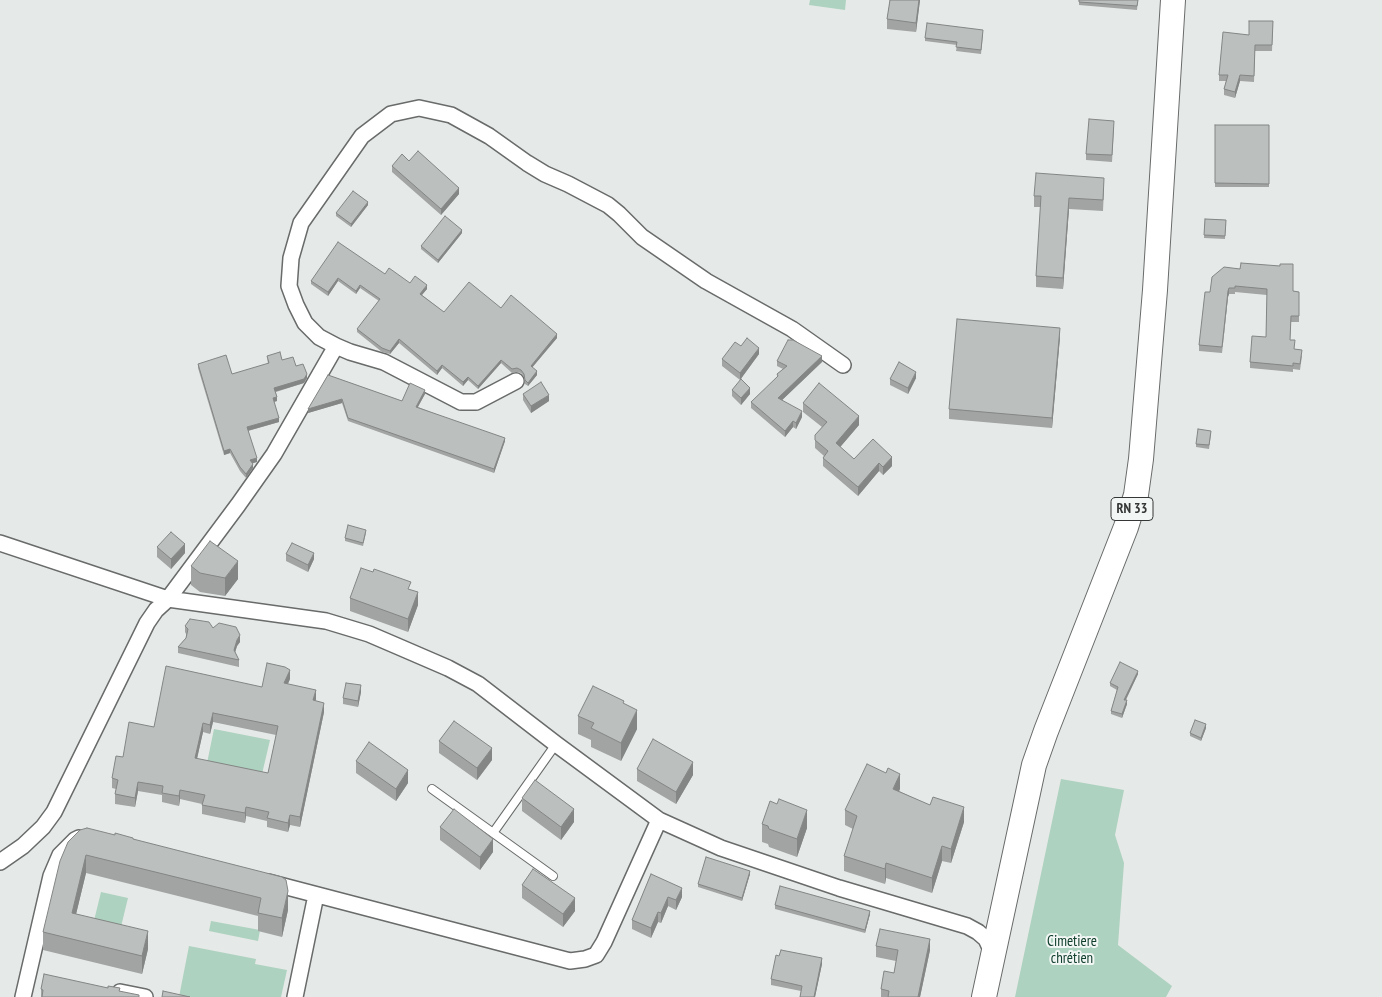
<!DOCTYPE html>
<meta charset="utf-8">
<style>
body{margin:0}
canvas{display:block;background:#e5e9e7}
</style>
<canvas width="1382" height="997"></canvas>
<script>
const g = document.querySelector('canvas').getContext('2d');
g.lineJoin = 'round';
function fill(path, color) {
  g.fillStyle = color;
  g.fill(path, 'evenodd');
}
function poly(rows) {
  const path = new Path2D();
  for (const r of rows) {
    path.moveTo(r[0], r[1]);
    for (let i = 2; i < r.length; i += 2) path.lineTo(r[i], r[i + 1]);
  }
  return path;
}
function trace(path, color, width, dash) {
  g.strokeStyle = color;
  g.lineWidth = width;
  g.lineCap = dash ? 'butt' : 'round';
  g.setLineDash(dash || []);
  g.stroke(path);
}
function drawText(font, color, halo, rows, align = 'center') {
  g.font = font + ' "PT Sans Narrow",sans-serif';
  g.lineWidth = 4;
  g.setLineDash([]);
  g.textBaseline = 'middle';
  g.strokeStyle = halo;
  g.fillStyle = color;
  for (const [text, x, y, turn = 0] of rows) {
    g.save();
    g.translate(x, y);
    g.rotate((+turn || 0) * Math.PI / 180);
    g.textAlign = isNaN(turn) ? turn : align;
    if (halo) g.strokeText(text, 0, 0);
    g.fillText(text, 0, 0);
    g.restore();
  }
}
fill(poly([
 [810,0,846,0,845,10,809,5],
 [214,729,270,740,262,774,207,763],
 [1061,779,1124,790,1115,835,1124,863,1118,945,1172,986,1166,997,1015,997],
 [101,892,128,898,117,943,90,937],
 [211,921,260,930,258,941,209,931],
 [189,946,256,959,255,964,287,970,281,997,179,997]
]), '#aed2c0');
const service = poly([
 [432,789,553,876],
 [493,833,556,744]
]);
const minor = poly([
 [336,346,319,337,305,323,296,305,289,286,291,258,301,223,362,136,391,114,419,108,451,115,489,136,527,163,545,174,568,184,608,205,619,214,642,237,706,281,792,329,843,365],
 [0,543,168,599,238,505,274,454,336,346,350,352,384,362,461,402,476,402,516,381],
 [0,862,23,846,43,827,54,812,147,623,156,610,168,599,326,621,369,634,397,646,448,668,478,684,556,744,659,820,721,848,839,888,967,926,978,932,986,939,993,954],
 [268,882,570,961,585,959,596,955,604,942,659,820],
 [120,992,145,997],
 [23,997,51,876,60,855,75,840,79,838],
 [295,997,316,895]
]);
const trunk = poly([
 [984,997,1034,765,1046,731,1126,527,1136,495,1141,459,1155,290,1173,0]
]);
trace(service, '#686b69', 10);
trace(minor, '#686b69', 18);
trace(trunk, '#686b69', 26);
trace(service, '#fff', 8);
trace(minor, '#fff', 15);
trace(trunk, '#fff', 24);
fill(poly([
 [890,0,920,0,916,32,887,29,887,19],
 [1079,0,1138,0,1137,10,1079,5],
 [1273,21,1272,51,1255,51,1254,82,1240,81,1235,98,1224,95,1224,89,1226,81,1219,81,1219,75,1249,35],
 [983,34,981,54,956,51,957,45,925,41,925,38],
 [1215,125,1269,125,1269,187,1215,187],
 [1114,127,1112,162,1086,160,1086,154],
 [409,161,459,194,441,215,392,172,392,166],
 [1104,189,1103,211,1069,209,1063,289,1036,287,1036,276,1041,207,1034,207,1034,196],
 [368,205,351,227,336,216,336,213],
 [1205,219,1226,220,1225,239,1204,238],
 [462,233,438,263,421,249,421,246],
 [1240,269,1293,291,1299,292,1299,322,1291,322,1290,340,1294,349,1302,356,1300,370,1293,369,1293,372,1250,368,1250,362,1266,337,1267,295,1235,292,1235,294,1229,294,1228,297,1222,353,1199,351,1199,345,1210,292],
 [385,274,410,283,427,289,422,295,444,312,501,308,557,338,532,367,537,375,528,386,525,384,524,377,521,373,517,372,512,373,501,363,478,389,468,380,463,386,442,368,437,375,399,343,390,354,382,352,357,332,357,329,379,301,360,288,356,294,338,281,328,296,311,284,311,281],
 [1060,337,1052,428,949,419,949,409],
 [741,346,759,354,740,380,722,366,722,359],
 [267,356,282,360,296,366,307,378,304,383,276,392,277,401,274,402,279,422,248,431,257,462,252,463,253,468,246,478,240,471,230,453,224,455,198,368,198,364,232,374,268,364],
 [777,361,822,362,782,400,802,417,796,429,793,427,785,437,751,408,751,402,777,378,777,374,783,369,777,366],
 [328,375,402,401,425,394,418,407,505,441,494,473,348,421,342,403,308,413],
 [916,378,908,394,890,385,890,379],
 [732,390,750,394,741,405,732,396],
 [523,394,549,401,531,413,523,400],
 [803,403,859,425,840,447,854,459,873,439,892,466,883,475,879,471,858,496,823,466,823,458,824,456,815,448,815,435,822,427,803,412],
 [1211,434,1209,449,1196,447,1196,444],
 [366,533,363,546,345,541,345,538],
 [157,547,185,553,171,569,157,557],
 [286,554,314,559,308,572,286,561],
 [191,566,238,579,225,596,200,592,191,585],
 [411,590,418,605,408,632,350,611,350,598],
 [185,626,213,628,240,642,237,646,235,652,239,660,239,667,178,653,178,647,186,638,186,634,185,632],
 [1138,674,1126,700,1127,704,1122,718,1111,714,1111,711,1117,690,1110,686,1110,683],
 [290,679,288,684,316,699,315,701,324,712,300,827,290,825,288,832,267,827,267,821,246,816,245,823,202,814,202,804,180,799,179,806,162,802,162,795,138,791,135,807,115,804,115,794,116,789,112,788,112,778,123,757,154,727,262,687],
 [213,722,276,735,268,773,197,759,203,732,210,734],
 [361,692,358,707,343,704,343,698],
 [578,716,637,729,621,761,591,747,591,740,578,734],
 [1206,728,1201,741,1190,736,1190,733],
 [439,741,492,760,477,780,439,753],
 [356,761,408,783,396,801,356,773],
 [637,769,693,775,676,804,637,781],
 [900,789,899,791,964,822,951,863,942,861,932,893,886,878,885,884,844,871,844,856,853,829,845,825,845,810],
 [522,798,574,822,561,840,522,811],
 [762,824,807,828,797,857,769,847,768,844,762,842],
 [440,827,493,852,480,870,440,840],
 [80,830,133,839,288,910,282,937,258,931,258,916,86,873,76,914,148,949,142,974,43,950,43,932],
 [651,874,682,897,676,910,668,906,661,923,658,922,651,938,632,929,632,920],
 [750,874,742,901,698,887,698,884],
 [522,885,575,911,563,927,522,898],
 [775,905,870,914,865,933,775,909],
 [876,946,930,950,920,997,881,997,881,989,894,973,896,961,876,957],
 [822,964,815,997,800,997,801,991,771,985,771,979],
 [41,989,120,991,139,997,41,997]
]), '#a1a4a3');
fill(poly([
 [919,0,920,0,916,32,916,23],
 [1240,75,1240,81,1235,98,1235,92],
 [459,188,459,194,441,215,441,209],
 [1069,198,1069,209,1063,289,1063,278],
 [368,202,368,205,351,227,351,224],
 [462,230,462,233,438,263,438,260],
 [338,278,338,281,328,296,328,292],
 [360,285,360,288,356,294,356,291],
 [427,285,427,289,420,297,420,294],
 [1229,288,1229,294,1228,297,1222,353,1228,291],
 [1060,328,1060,337,1052,428,1052,418],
 [557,334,557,338,531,369,531,366],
 [399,339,399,343,390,354,390,351],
 [759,348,759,354,740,380,740,373],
 [822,356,822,362,778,404,778,398],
 [501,360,501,363,478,389,478,386],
 [442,365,442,368,437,375,437,371],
 [537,371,537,375,528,386,528,383],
 [916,372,916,378,908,394,908,388],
 [307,374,307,378,304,383,274,392,274,388],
 [468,377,468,380,463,386,463,382],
 [750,388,750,394,741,405,741,398],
 [425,390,425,394,416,410,416,407],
 [549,395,549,401,531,413,531,406],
 [277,397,277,401,273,402,273,398],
 [342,399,342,403,308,413,308,409],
 [802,411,802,417,796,429,796,423],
 [859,416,859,425,836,452,836,443],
 [279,418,279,422,247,431,247,427],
 [793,421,793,427,785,437,785,431],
 [505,438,505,441,494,473,494,469],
 [230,449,230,453,224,455,224,451],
 [892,457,892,466,883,475,883,467],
 [257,458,257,462,250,464,250,460],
 [879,463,879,471,858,496,858,487],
 [253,464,253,468,246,478,246,474],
 [185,544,185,553,171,569,171,559],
 [314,553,314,559,308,572,308,565],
 [238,561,238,579,225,596,225,578],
 [418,592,418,605,408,632,408,619],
 [240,635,240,642,237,646,234,656,234,650,237,640],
 [290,670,290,679,284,692,284,683],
 [1138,671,1138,674,1124,703,1124,700],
 [361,685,361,692,358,707,358,701],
 [316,690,316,699,313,710,313,700],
 [1127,700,1127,704,1122,718,1122,714],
 [324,703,324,712,300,827,300,817],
 [637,710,637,729,621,761,621,743],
 [213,713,213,722,210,734,210,725],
 [203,723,203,732,195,767,195,758],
 [1206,724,1206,728,1201,741,1201,738],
 [492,748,492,760,477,780,477,768],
 [693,762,693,775,676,804,676,792],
 [408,770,408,783,396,801,396,789],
 [900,774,900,789,893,804,893,789],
 [138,782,138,791,135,807,135,798],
 [180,790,180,799,179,806,179,796],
 [246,807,246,816,245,823,245,813],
 [964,807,964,822,951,863,951,849],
 [574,809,574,822,561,840,561,827],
 [807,810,807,828,797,857,797,839],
 [290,815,290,825,288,832,288,823],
 [493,839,493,852,480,870,480,857],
 [942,846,942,861,932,893,932,878],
 [86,855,86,873,72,931,72,913],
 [886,863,886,878,885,884,885,869],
 [750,871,750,874,742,901,742,898],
 [682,888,682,897,676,910,676,900],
 [288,891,288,910,282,937,282,918],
 [668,897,668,906,661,923,661,913],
 [575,898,575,911,563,927,563,914],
 [870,911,870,914,865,933,865,930],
 [658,912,658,922,651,938,651,928],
 [148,931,148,949,142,974,142,956],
 [930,939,930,950,920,997,918,997],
 [822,958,822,964,815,997,814,997]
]), '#838684');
const building = poly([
 [890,0,919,0,916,23,887,19,890,0],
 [1079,0,1138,0,1137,6,1079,2,1079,0],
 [1249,21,1273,21,1272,45,1255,45,1254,76,1240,75,1235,92,1224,89,1228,75,1219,75,1223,32,1249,35,1249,21],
 [927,23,983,30,981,50,956,47,957,42,925,38,927,23],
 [1089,119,1114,121,1112,155,1086,154,1089,119],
 [1215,125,1269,125,1269,184,1215,183,1215,125],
 [418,151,459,188,441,209,392,166,402,154,409,161,418,151],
 [1036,173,1104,178,1103,200,1069,198,1063,278,1036,276,1041,196,1034,196,1036,173],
 [353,191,368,202,351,224,336,213,353,191],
 [445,216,462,230,438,260,421,246,445,216],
 [1205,219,1226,220,1225,236,1204,235,1205,219],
 [338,242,385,274,389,268,410,283,415,276,427,285,420,294,444,312,469,282,501,308,511,295,557,334,531,366,537,371,528,383,525,380,524,374,521,370,517,368,512,369,501,360,478,386,468,377,463,382,442,365,437,371,399,339,390,351,382,348,357,329,380,299,360,285,356,291,338,278,328,292,311,281,338,242],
 [1241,263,1280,266,1280,264,1293,264,1293,291,1299,292,1299,316,1291,316,1290,340,1295,340,1294,349,1302,350,1300,364,1293,363,1293,366,1250,362,1252,336,1266,337,1267,289,1235,286,1235,288,1229,288,1228,291,1222,347,1199,345,1205,292,1210,292,1212,277,1224,267,1240,269,1241,263],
 [957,319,1060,328,1052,418,949,409,957,319],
 [747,338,759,348,740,373,722,359,735,342,741,346,747,338],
 [788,340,793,340,822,356,778,398,802,411,796,423,793,421,785,431,751,402,778,376,777,374,787,366,777,361,788,340],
 [280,352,282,360,293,357,296,366,303,364,307,374,304,379,274,388,277,397,273,398,279,418,247,427,257,458,250,460,253,464,246,474,240,467,230,449,224,451,198,364,226,355,232,374,269,363,267,356,280,352],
 [899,362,916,372,908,388,890,379,899,362],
 [328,375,402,401,410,383,425,390,416,407,505,438,494,469,348,418,342,399,308,409,328,375],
 [741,379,750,388,741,398,732,390,741,379],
 [541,382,549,395,531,406,523,394,541,382],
 [819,383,859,416,836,443,854,459,873,439,892,457,883,467,879,463,858,487,823,458,828,451,815,440,815,435,827,422,803,403,819,383],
 [1198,429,1211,431,1209,445,1196,444,1198,429],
 [348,525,366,530,363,543,345,538,348,525],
 [171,532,185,544,171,559,157,547,171,532],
 [210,541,238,561,225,578,200,573,191,566,210,541],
 [292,543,314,553,308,565,286,554,292,543],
 [361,568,373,572,374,569,411,582,408,589,418,592,408,619,350,598,361,568],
 [190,619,209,622,213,628,219,623,236,627,240,635,237,640,234,650,239,660,178,647,186,638,188,629,185,626,190,619],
 [1120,662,1138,671,1124,700,1127,700,1122,714,1111,711,1118,687,1110,683,1120,662],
 [267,663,285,667,290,670,284,683,316,690,313,700,324,703,300,817,290,815,288,823,267,818,269,812,246,807,245,813,202,805,205,795,180,790,179,796,162,793,163,786,138,782,135,798,115,794,118,780,112,778,116,756,123,757,129,722,154,727,166,666,262,687,267,663],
 [213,713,278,726,268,773,195,758,203,723,210,725,213,713],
 [346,683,361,685,358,701,343,698,346,683],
 [593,686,624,701,623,703,637,710,621,743,591,728,594,723,578,716,593,686],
 [1195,720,1206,724,1201,738,1190,733,1195,720],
 [454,721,492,748,477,768,439,741,454,721],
 [653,739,693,762,676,792,637,769,653,739],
 [369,742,408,770,396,789,356,761,369,742],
 [867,764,886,773,888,768,900,774,893,789,930,805,933,797,964,807,951,849,942,846,932,878,886,863,885,869,844,856,857,816,845,810,867,764],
 [535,780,574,809,561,827,522,798,535,780],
 [779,799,807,810,797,839,769,829,768,826,762,824,770,801,777,804,779,799],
 [454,809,493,839,480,857,440,827,454,809],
 [87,828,115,835,115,833,133,838,133,839,282,877,286,880,288,891,282,918,258,913,261,898,86,855,72,913,148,931,142,956,43,932,60,861,68,842,80,830,87,828],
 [706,857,750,871,742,898,698,884,706,857],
 [533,869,575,898,563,914,522,885,533,869],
 [651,874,682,888,676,900,668,897,661,913,658,912,651,928,632,920,651,874],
 [780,886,870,911,865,930,775,905,780,886],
 [880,929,930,939,918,997,888,997,889,991,881,989,884,971,894,973,898,950,876,946,880,929],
 [781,950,822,958,814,997,800,997,802,986,771,979,776,955,779,956,781,950],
 [44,974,108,988,108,986,120,988,119,991,139,995,139,997,42,997,43,990,41,989,44,974],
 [163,991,190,997,162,997,163,991]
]);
fill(building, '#bbbfbd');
trace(building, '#838684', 1);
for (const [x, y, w] of [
 [1132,509,42]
]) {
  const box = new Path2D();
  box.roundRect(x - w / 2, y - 11.5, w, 23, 4);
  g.fillStyle = '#f2f6f4';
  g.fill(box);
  trace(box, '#353736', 1);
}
drawText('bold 14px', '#353736', null, [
 ["RN 33",1132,509]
]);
drawText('15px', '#12402e', '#f2f6f4', [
 ["Cimetiere",1072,942],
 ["chrétien",1072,959]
]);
</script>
